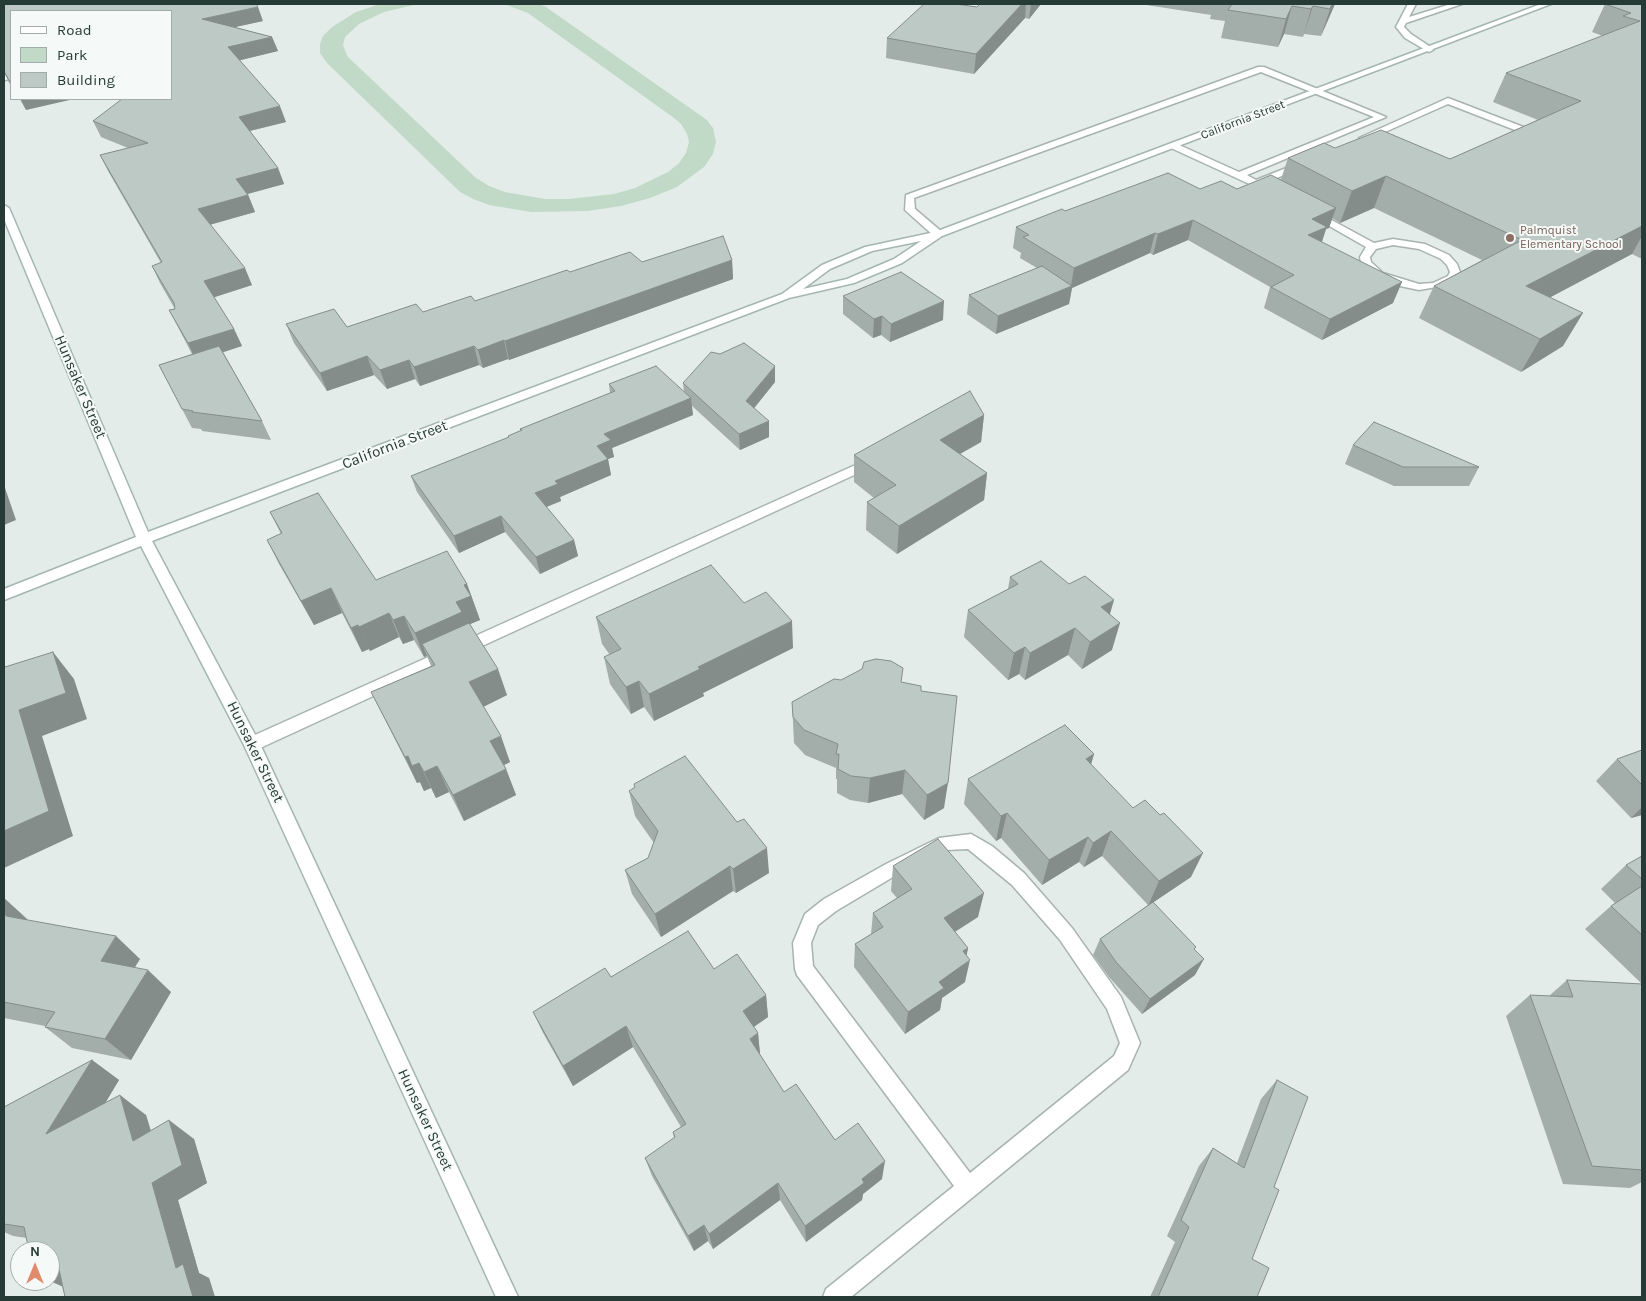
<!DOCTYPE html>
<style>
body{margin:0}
#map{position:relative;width:1646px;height:1301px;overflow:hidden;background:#e4ece9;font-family:Karla,sans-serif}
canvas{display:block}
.frame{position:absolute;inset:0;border:5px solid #263b36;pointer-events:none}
.legend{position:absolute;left:10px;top:10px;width:162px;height:90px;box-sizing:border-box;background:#f5f9f7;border:1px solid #a2adaa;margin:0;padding:6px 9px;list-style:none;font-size:15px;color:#263b36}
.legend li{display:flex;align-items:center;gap:10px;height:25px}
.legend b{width:25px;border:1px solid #a2adaa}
.north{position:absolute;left:10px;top:1241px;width:50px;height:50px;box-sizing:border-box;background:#f5f9f7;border:1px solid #a2adaa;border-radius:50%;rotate:0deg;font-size:14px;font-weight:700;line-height:20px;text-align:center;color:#263b36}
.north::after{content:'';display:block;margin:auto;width:18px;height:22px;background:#e18b6d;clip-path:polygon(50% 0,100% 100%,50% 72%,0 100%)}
</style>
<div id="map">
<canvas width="1646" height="1301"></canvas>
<div class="frame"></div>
<ul class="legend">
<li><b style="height:6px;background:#fff"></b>Road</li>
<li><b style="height:14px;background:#c0dac7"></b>Park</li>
<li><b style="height:14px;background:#bdc9c5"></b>Building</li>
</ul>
<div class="north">N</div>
</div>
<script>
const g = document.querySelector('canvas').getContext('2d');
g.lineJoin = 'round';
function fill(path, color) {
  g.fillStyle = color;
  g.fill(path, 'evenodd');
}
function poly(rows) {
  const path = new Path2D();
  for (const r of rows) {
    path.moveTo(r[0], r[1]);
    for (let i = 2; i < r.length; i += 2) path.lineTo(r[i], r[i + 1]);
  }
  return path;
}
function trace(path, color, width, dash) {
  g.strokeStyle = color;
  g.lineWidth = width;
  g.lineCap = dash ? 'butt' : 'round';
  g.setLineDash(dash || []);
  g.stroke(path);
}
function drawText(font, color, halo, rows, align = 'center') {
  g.font = font + ' Karla,sans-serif';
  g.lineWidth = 4;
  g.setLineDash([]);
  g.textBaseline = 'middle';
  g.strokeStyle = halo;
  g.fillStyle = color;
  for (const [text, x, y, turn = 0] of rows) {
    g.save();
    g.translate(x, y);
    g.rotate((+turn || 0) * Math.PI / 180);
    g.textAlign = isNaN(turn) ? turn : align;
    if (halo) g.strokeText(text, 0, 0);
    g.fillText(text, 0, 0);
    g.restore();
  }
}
fill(poly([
 [380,4,418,4,384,12,359,24,345,37,343,45,347,56,476,178,489,186,505,192,545,199,569,199,614,194,635,188,668,172,679,163,686,153,689,142,687,134,681,124,674,118,528,13,504,4,540,4,546,7,707,120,713,128,716,142,713,154,704,167,677,187,650,198,621,206,588,211,531,212,489,205,473,199,460,192,327,63,320,53,320,44,323,36,332,27,356,12]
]), '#c0dac7');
const lane = poly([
 [1408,4,1416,4,1409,17,1451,4,1462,4,1406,23,1404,27,1411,34,1432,48,1433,50,1429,52,1405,38,1396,27,1408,4],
 [1258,67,1264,67,1386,117,1247,175,1256,180,1299,163,1302,162,1307,165,1256,187,1171,148,1171,144,1177,144,1239,172,1374,117,1261,72,914,198,915,209,942,232,942,236,934,236,905,210,906,195,1258,67],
 [1448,98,1539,133,1540,135,1536,138,1533,137,1448,104,1367,140,1361,140,1359,138,1448,98],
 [1313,210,1374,243,1393,239,1425,244,1449,255,1457,264,1460,272,1456,280,1448,285,1419,290,1400,286,1375,277,1361,263,1360,257,1366,247,1310,215,1310,211,1313,210],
 [1393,245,1419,249,1441,259,1447,265,1450,272,1448,276,1433,283,1419,284,1383,273,1371,262,1370,257,1376,249,1393,245],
 [871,458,877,462,876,465,258,749,252,751,246,749,244,744,246,739,871,458],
 [971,834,992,846,1024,873,1072,928,1121,997,1140,1043,1128,1070,851,1297,823,1297,826,1289,954,1186,797,975,795,969,793,943,805,914,824,899,886,864,939,838,971,834],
 [968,849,1012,885,1060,940,1107,1009,1120,1043,1114,1056,970,1173,813,966,811,943,818,925,836,911,898,874,947,850,968,849]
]);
const street = poly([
 [8,74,11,74,11,79,4,80,4,75,8,74]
]);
const secondary = poly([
 [1541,4,1551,4,942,236,902,263,854,283,789,298,152,541,260,744,518,1297,496,1297,244,745,141,546,4,600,4,589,136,537,4,219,4,205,9,208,148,532,782,294,822,265,865,247,935,232,1541,4],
 [921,241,894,259,847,279,803,289,830,269,872,251,921,241]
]);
trace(lane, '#a7b3b0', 3);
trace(street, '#a7b3b0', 3);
trace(secondary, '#a4b6b0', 3);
fill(lane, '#fff');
fill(street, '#fff');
fill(secondary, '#fff');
fill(poly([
 [4,4,263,21,235,27,272,37,278,51,240,60,286,122,250,131,278,168,284,184,248,194,255,212,210,224,252,285,214,297,234,329,242,346,223,352,262,421,271,440,202,431,201,429,192,428,159,365,192,354,169,310,175,309,160,283,152,266,161,263,108,171,100,155,128,148,101,137,93,121,171,99,11,11,11,86,4,73],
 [980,4,1041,4,1029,19,1025,18,974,74,886,58,887,38,977,7],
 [1140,4,1335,4,1321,36,1304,34,1303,37,1284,34,1278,47,1221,38,1225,21,1210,19,1211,15],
 [1605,4,1642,4,1642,259,1632,254,1549,298,1563,346,1521,372,1419,318,1434,286,1482,260,1374,208,1340,223,1332,218,1329,228,1326,229,1322,242,1393,303,1322,340,1264,308,1270,287,1188,240,1153,255,1150,253,1072,288,1069,304,996,334,967,314,969,295,1037,268,1020,258,1021,253,1013,248,1016,227,1065,211,1200,189,1237,189,1281,179,1288,158,1335,148,1450,159,1538,120,1493,102,1506,73,1603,36,1592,32],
 [732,260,733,279,509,360,508,359,483,368,479,365,420,386,415,379,387,389,374,375,327,391,294,343,286,324,347,327,423,312,475,301,570,272,642,262],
 [843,296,943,320,890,342,881,335,873,338,843,314],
 [775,382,754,408,769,437,740,450,691,405,693,415,612,448,614,457,608,459,611,475,560,497,561,501,546,507,574,540,578,556,540,574,505,532,459,553,417,492,411,476,508,438,508,436,521,431,520,429,610,393,609,384,684,392,683,383],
 [984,415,981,442,960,454,987,473,984,500,897,554,866,530,867,502,874,498,854,482,854,455],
 [1353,445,1479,467,1469,486,1394,486,1345,464],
 [270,512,376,580,467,584,480,620,470,624,507,695,483,707,510,762,504,765,506,769,516,795,464,821,449,792,436,798,431,788,424,791,420,782,417,783,371,692,431,666,427,656,424,657,414,640,403,644,399,637,370,651,369,649,362,652,342,613,314,625,279,564,267,540,281,534],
 [1010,577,1069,584,1110,614,1112,650,1082,669,1068,655,1025,680,1019,674,1008,680,964,637,968,610,1008,589],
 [744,603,793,648,703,693,704,696,654,721,644,707,631,714,610,684,604,657,610,655,602,644,596,617],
 [841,680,902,682,921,691,944,808,924,820,902,794,868,803,850,800,837,793,837,779,836,779,836,768,805,755,794,743,792,702],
 [1642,750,1642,815,1631,818,1596,781,1617,759],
 [1094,754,1091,765,1191,877,1153,902,1195,950,1195,975,1142,1014,1109,977,1093,955,1100,939,1148,905,1102,856,1084,867,1079,862,1042,885,1001,838,996,841,964,804,968,779],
 [634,784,769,873,736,893,733,891,661,937,632,894,625,870,648,858,654,843,635,816,629,791,635,787],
 [1642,856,1642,1182,1630,1188,1563,1184,1506,1016,1530,995,1549,996,1567,980,1642,984,1585,929,1611,906,1615,903,1601,889,1626,865],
 [893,866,978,917,955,932,968,948,966,956,965,982,942,998,940,1010,905,1034,854,967,855,944,871,934,873,913,897,898,891,891],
 [4,898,28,920,140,959,135,967,171,992,131,1060,72,1048,45,1027,45,1026,4,1018],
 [714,969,766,995,768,1017,754,1027,758,1033,760,1055,784,1092,835,1140,882,1179,863,1194,862,1200,806,1242,780,1200,713,1249,708,1241,694,1251,652,1176,645,1158,674,1138,673,1132,681,1127,633,1047,573,1086,543,1033,533,1012],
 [92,1060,119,1080,105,1103,146,1115,151,1131,194,1139,207,1183,178,1200,199,1273,209,1278,215,1297,65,1297,62,1286,50,1281,50,1251,27,1238,13,1236,4,1232,4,1107],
 [1277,1080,1274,1187,1252,1259,1257,1297,1150,1297,1175,1242,1167,1236,1199,1166,1213,1148,1237,1163,1261,1099]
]), '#a3ada9');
fill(poly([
 [1022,4,1026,4,1025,18,974,74,976,54],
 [1031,4,1041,4,1029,19],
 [1332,4,1335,4,1321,36,1330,9],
 [1292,6,1284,34,1278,47,1286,19],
 [1313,6,1304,34,1303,37,1311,9],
 [258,7,263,21,208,33,202,19],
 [272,37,278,51,233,62,228,47],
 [20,99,74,99,26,110],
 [280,106,286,122,245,132,239,117],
 [278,168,284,184,243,195,236,179],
 [1386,176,1374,208,1340,223,1352,191],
 [248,195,255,212,206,226,198,209],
 [1336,208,1329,228,1326,229,1320,247,1300,255,1312,219],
 [1193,220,1188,240,1153,255,1158,234],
 [1642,226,1642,236,1632,254,1509,319,1526,286],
 [1155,233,1150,253,1072,288,1069,304,996,334,998,316,1071,286,1074,268],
 [732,260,733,279,509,360,505,341],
 [245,268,252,285,212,298,204,281],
 [1402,282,1393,303,1322,340,1330,319],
 [944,301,943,320,890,342,891,324],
 [1583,313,1563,346,1521,372,1540,339],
 [882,316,881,335,873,338,874,319],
 [234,329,242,346,196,361,188,343],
 [504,340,508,359,483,368,478,350],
 [474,346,479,365,420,386,414,367],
 [367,356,374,375,327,391,320,373],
 [409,360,415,379,387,389,380,370],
 [775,366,775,382,747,417,746,401],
 [691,398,693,415,612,448,614,457,608,459,611,475,560,497,561,501,539,510,535,493,555,481,604,434],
 [984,415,981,442,937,467,940,440],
 [769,421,769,437,740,450,739,434],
 [987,473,984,500,897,554,899,526],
 [4,485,16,520,4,525],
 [501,516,505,532,459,553,454,536],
 [574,540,578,556,540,574,536,557],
 [467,584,480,620,422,644,427,656,424,657,415,633,456,602,464,585],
 [331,588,342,613,314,625,301,601],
 [1114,600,1106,628,1101,607],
 [389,613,399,637,370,651,359,627],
 [404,616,414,640,403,644,393,620],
 [792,621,793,648,703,693,704,696,654,721,649,694,698,667],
 [1120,623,1112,650,1082,669,1090,642],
 [358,625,369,649,362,652,351,628],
 [1075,628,1068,655,1025,680,1030,653],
 [1025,647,1019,674,1008,680,1014,653],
 [53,652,74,679,87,719,42,736,73,836,4,868,4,831,19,710],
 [498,669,507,695,479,709,469,682],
 [639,681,644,707,631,714,626,687],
 [501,736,510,762,500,767,490,741],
 [1094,754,1086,780,1086,759],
 [408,756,419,763,431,788,424,791,420,782,417,783,405,757],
 [437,766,449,792,436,798,424,772],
 [506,769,516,795,464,821,453,795],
 [905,770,902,794,868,803,870,778],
 [948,783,944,808,924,820,927,795],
 [1642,807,1642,815,1631,818],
 [1007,813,1001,838,996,841,1001,816],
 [1111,831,1102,856,1084,867,1093,843],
 [1088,837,1079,862,1042,885,1049,860],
 [767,848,769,873,736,893,733,869],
 [1203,853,1191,877,1148,906,1159,881],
 [730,866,733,891,661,937,655,914],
 [984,893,978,917,940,941,944,918],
 [4,898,27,919,33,939,6,916,4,908],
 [116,936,140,959,125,983,101,961],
 [968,948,965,964,970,960,965,982,942,998,940,1010,905,1034,908,1012,939,982,963,951],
 [1204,959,1195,975,1142,1014,1150,999],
 [148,970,171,992,131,1060,105,1039],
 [766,995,768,1017,746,1032,743,1011],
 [626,1026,633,1047,573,1086,563,1066],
 [758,1033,760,1054,752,1060,750,1039],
 [92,1060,119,1080,76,1152,46,1134],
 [120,1095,146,1115,159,1159,133,1141],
 [169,1120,194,1139,207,1183,178,1200,199,1273,209,1278,215,1297,193,1297,176,1268,152,1183],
 [885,1161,882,1179,863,1194,862,1200,806,1242,805,1226,862,1179],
 [778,1183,780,1200,713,1249,709,1234],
 [704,1225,708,1241,694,1251,688,1236],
 [57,1260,66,1288,50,1281,50,1264]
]), '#848d8a');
const building = poly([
 [4,4,256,4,258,7,202,19,272,37,228,47,280,106,239,117,278,168,236,179,248,195,198,209,245,268,204,281,234,329,188,343,169,310,175,309,174,303,152,266,162,262,100,155,148,143,93,121,122,99,171,99,171,60,172,59,171,60,171,11,11,11,11,84,4,71,4,4],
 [924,4,956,4,977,7,980,4,1022,4,976,54,887,38,924,4],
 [1232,4,1332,4,1330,9,1313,6,1311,9,1292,6,1286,19,1228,10,1232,4],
 [1605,4,1642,4,1642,226,1526,286,1583,313,1540,339,1434,286,1522,240,1386,176,1352,191,1288,158,1324,143,1335,148,1381,130,1450,159,1581,101,1506,73,1640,21,1623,16,1631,13,1605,4],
 [1168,173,1200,189,1221,181,1237,189,1271,175,1336,208,1312,219,1327,227,1308,235,1402,282,1330,319,1271,287,1294,275,1193,220,1158,234,1155,233,1074,268,1023,237,1029,235,1016,227,1062,209,1065,211,1168,173],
 [723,236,732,260,505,341,504,340,478,350,474,346,414,367,409,360,380,370,367,356,320,373,286,324,334,309,347,327,416,304,423,312,471,296,475,301,567,270,570,272,630,252,642,262,723,236],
 [1042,266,1072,286,998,316,969,295,1042,266],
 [901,272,944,301,891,324,882,316,874,319,843,296,901,272],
 [744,343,775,366,746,401,769,421,739,434,683,383,711,352,720,354,744,343],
 [219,346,262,421,192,412,193,411,182,409,159,365,219,346],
 [656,366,691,398,604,434,611,440,597,446,608,459,555,481,558,484,535,493,574,540,536,557,501,516,454,536,411,476,509,437,508,436,522,430,520,429,615,391,609,384,656,366],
 [970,391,984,415,940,440,987,473,899,526,867,502,896,485,854,455,970,391],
 [1374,422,1479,467,1403,467,1353,445,1374,422],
 [318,493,376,580,447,551,467,584,464,585,471,596,456,602,462,612,415,633,404,616,393,620,389,613,359,627,358,625,351,628,331,588,301,601,267,540,282,533,270,512,318,493],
 [1041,561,1069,584,1085,576,1114,600,1101,607,1120,623,1090,642,1075,628,1030,653,1025,647,1014,653,968,610,1018,584,1010,577,1041,561],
 [711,565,744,603,766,592,792,621,698,667,700,669,649,694,639,681,626,687,604,657,621,649,596,617,711,565],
 [469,623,498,669,469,682,501,736,490,741,506,769,453,795,437,766,424,772,419,763,412,766,408,756,405,757,371,692,435,665,422,644,469,623],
 [53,652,66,693,19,710,49,811,4,831,4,663,5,667,53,652],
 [876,659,891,661,903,668,901,682,921,686,921,691,957,696,948,783,927,795,905,770,870,778,851,776,838,769,839,754,836,754,838,744,804,730,793,717,792,702,834,679,841,680,862,669,864,662,876,659],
 [1065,725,1094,754,1086,759,1133,808,1145,800,1160,815,1164,813,1203,853,1159,881,1111,831,1093,843,1088,837,1049,860,1007,813,1001,816,968,779,1065,725],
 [1642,750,1642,785,1617,759,1642,750],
 [685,756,737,822,744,819,767,848,733,869,730,866,655,914,625,870,648,858,658,831,629,791,635,787,634,784,685,756],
 [938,839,984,893,944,918,968,948,963,951,970,960,939,982,944,988,908,1012,855,944,883,927,873,913,912,889,893,866,938,839],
 [1642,856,1642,879,1626,865,1642,856],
 [1642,886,1642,935,1611,906,1642,886],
 [1153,902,1196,947,1194,949,1204,959,1150,999,1116,962,1100,939,1153,902],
 [4,908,6,916,116,936,101,961,148,970,105,1039,45,1027,55,1012,4,1002,4,908],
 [688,931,714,969,737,954,766,995,743,1011,758,1033,750,1039,784,1092,796,1084,835,1140,858,1123,885,1161,862,1179,864,1183,805,1226,778,1183,709,1234,704,1225,688,1236,645,1158,675,1137,673,1132,686,1124,626,1026,563,1066,533,1012,605,968,611,977,688,931],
 [1567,980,1642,984,1642,1170,1592,1166,1530,995,1573,997,1567,980],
 [92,1060,46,1134,120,1095,133,1141,169,1120,182,1165,152,1183,176,1268,183,1264,193,1297,65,1297,57,1260,50,1264,50,1251,29,1251,24,1227,4,1224,4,1107,92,1060],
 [1277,1080,1308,1097,1274,1187,1279,1190,1252,1259,1269,1268,1257,1297,1158,1297,1189,1227,1181,1220,1213,1148,1244,1168,1277,1080]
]);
fill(building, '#bdc9c5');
trace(building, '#848d8a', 1);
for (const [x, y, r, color] of [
 [1510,238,5,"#8d6e63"]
]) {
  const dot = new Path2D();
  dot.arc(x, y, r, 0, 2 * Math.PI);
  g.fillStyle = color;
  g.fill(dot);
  trace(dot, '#f5f9f7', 2);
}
drawText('12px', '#263b36', '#f5f9f7', [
 ["California Street",1243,120,-21]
]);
drawText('12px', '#785e54', '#f5f9f7', [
 ["Palmquist",1520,231],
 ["Elementary School",1520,245]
], 'left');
drawText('15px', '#263b36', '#f5f9f7', [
 ["Hunsaker Street",80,387,67],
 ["California Street",395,445,-21],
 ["Hunsaker Street",255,752,64],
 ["Hunsaker Street",425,1120,65]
]);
</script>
